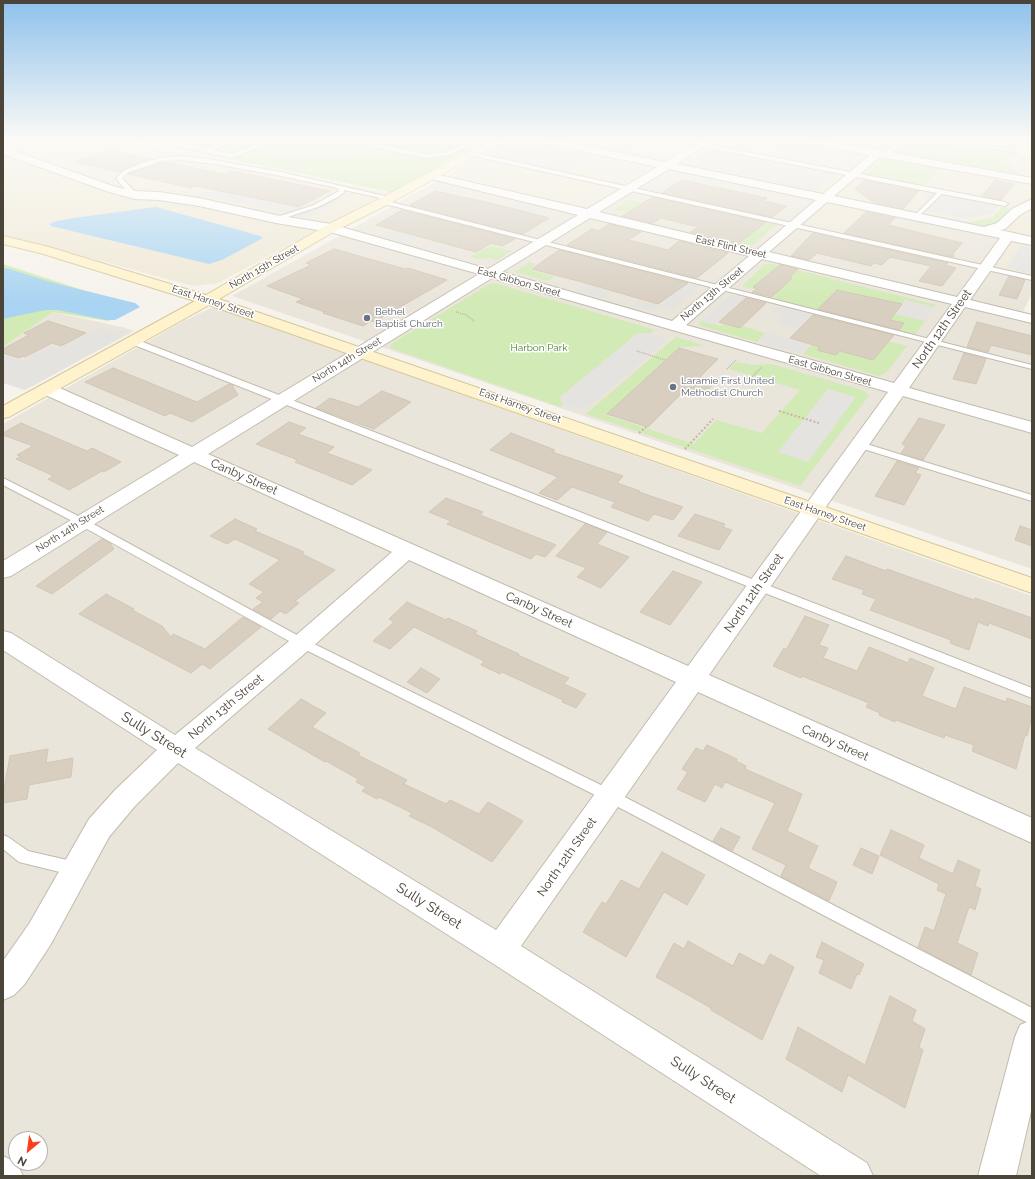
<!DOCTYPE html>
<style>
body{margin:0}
#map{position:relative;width:1035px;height:1179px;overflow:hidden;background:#f6f3ec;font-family:Raleway,sans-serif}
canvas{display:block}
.frame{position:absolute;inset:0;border:4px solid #4b4439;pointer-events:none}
.north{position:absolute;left:8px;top:1131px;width:40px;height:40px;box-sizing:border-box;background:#fff;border:1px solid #b7b4b0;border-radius:50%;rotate:209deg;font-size:11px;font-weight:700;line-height:16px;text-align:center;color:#4b4439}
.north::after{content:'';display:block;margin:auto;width:14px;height:18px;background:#fc3f1d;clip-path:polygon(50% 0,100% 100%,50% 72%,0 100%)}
</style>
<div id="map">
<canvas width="1035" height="1179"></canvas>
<div class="frame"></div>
<div class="north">N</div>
</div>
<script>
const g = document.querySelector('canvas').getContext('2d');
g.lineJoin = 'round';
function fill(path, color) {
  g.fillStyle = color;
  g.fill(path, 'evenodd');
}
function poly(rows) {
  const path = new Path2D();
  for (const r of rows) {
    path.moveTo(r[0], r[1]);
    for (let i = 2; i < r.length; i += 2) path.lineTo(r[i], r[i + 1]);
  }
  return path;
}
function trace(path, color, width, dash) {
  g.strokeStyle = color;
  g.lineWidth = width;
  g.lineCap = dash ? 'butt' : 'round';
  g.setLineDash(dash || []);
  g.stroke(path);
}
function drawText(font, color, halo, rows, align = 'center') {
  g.font = font + ' Raleway,sans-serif';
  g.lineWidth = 3;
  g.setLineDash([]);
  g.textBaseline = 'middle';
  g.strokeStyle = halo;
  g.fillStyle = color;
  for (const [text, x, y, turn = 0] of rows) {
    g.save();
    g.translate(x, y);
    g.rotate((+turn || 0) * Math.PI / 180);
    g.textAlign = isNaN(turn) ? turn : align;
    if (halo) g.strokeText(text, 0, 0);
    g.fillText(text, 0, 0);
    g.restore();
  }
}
fill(poly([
 [703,138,760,138,739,153,693,144],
 [786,138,809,138,890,153,861,178,761,158],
 [656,166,830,202,805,225,842,233,866,210,1013,241,1032,279,1032,294,1023,311,1032,314,1032,569,232,296,437,181,576,214],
 [211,308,217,308,1032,596,1032,1176,3,1176,3,424,182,322],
 [16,1139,40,1139,40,1163,16,1163],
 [53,312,122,327,134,331,25,390,3,383,3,347]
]), '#eae5da');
fill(poly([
 [3,138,114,138,387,193,218,283,193,286,27,241,3,236],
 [519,138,703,138,693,144,739,153,760,138,786,138,763,156,860,178,890,153,809,138,1032,138,1032,279,994,270,1013,241,867,210,842,233,805,225,830,202,656,166,587,208,447,175,480,155]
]), '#efe8d6');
fill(poly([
 [125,138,489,138,390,192],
 [913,138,1003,153,1005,151,1017,153,1019,155,1009,156,1004,163,1011,164,1019,174,904,153,899,151],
 [882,159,890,159,940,169,923,186,866,175],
 [629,200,642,203,629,211,612,211],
 [1003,206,1010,208,994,228,967,223,993,217],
 [748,216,778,223,753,245,746,245,721,239,726,233],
 [490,246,512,251,497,260,489,258,477,259,470,257],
 [529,262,536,264,530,270,555,277,547,281,515,272],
 [3,264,135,307,121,317,108,321,53,312,3,347],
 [765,264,774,264,936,305,934,307,905,300,895,313,925,321,915,335,772,300,776,295,742,286],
 [495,283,655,330,650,333,638,333,560,397,563,404,560,407,390,348,391,344,447,310,489,284],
 [701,321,721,326,723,324,740,328,743,326,765,333,757,342,701,326,699,323],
 [829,326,907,346,886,373,879,376,803,354],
 [676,337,706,346,679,347,606,415,694,444,716,420,762,433,800,390,729,369,737,362,753,365,771,364,862,390,869,394,868,397,800,486,586,414]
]), '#d2eab5');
fill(poly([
 [590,138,682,138,661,148,650,149,640,145,632,150,584,141],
 [518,140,522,140,597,156,566,173,484,155],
 [710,149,838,173,815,192,685,165],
 [213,189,267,202,305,208,335,192,353,195,308,218,198,195],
 [925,190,1000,204,991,214,971,217,966,219,918,209,927,200,919,198],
 [519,203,540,208,530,214,509,209],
 [403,226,427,232,408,243,383,236],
 [474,228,487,232,447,254,433,250],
 [1021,245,1032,248,1032,274,1006,268],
 [614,263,636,269,608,290,612,291,603,298,575,290],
 [688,283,700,286,671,310,658,307,653,311,632,305,638,300,660,306],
 [731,295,745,298,715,324,701,321],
 [905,300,934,307,925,321,894,314],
 [778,306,811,314,798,329,777,323,786,314,773,311],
 [102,327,113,331,126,331,119,336,122,337,25,390,3,383,3,355,25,361,51,346,60,348],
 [638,333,650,333,661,337,665,342,588,407,576,408,563,404,560,397],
 [767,333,809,345,801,354,759,342],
 [828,389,856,397,808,462,778,452]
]), '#e5e3e0');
fill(poly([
 [156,207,239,230,260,236,263,238,222,260,209,264,51,226,49,224,57,221,74,218],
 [3,267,54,283,135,303,140,307,115,320,106,320,58,310,45,310,3,319]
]), '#a9d4f2');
const building = poly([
 [109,150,151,159,122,170,120,172,75,162,109,150],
 [159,163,169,163,224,174,232,171,330,191,299,207,196,186,191,188,128,174,159,163],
 [682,180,767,198,764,201,787,206,772,217,662,193,682,180],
 [864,180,919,191,903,209,873,202,855,189,864,180],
 [995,180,1014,184,1001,200,982,196,995,180],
 [435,191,486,202,549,218,523,234,410,205,435,191],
 [653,197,766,222,738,244,690,232,698,227,661,218,653,223,622,216,653,197],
 [402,210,515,239,502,246,491,243,476,252,376,225,402,210],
 [866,212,895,218,888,225,962,243,952,255,954,255,953,257,844,233,866,212],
 [609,224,641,232,628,240,668,250,679,241,728,253,697,278,567,245,592,229,598,231,609,224],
 [813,233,948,263,945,265,956,268,942,286,919,281,931,266,890,257,882,265,874,263,871,266,817,253,809,260,791,256,813,233],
 [334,249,405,269,408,268,447,280,374,322,371,321,363,326,323,313,325,312,296,302,303,299,267,286,311,265,306,263,334,249],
 [559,250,688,283,658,304,582,282,532,269,559,250],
 [780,265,798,269,789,278,792,278,772,297,752,292,757,289,753,287,780,265],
 [1009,276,1025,280,1017,299,999,295,1009,276],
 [837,290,902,304,890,320,904,323,899,330,818,309,837,290],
 [746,298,766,303,740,328,719,322,746,298],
 [813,315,894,335,873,360,840,351,836,355,817,350,820,347,790,338,813,315],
 [48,321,86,333,61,346,52,343,25,357,23,356,19,358,3,353,3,349,29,335,24,333,48,321],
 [977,322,1032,336,1032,355,991,345,988,352,967,347,977,322],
 [679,348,718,359,700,377,716,381,700,398,683,392,648,427,607,414,679,348],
 [964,353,986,359,976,384,953,379,964,353],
 [113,368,197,402,229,384,232,385,238,395,192,422,170,413,165,416,85,382,113,368],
 [382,391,411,402,374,429,316,408,330,398,358,407,382,391],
 [919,418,945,425,923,460,901,453,906,446,902,444,919,418],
 [289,422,306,428,298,434,334,447,327,453,372,470,352,485,295,462,298,460,256,444,289,422],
 [21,423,87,451,92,448,121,462,104,472,102,471,69,490,48,479,54,476,16,459,21,456,17,455,33,446,3,435,3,433,21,423],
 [511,433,555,450,552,452,623,476,617,483,640,491,639,492,683,507,673,520,654,514,648,521,611,507,615,502,572,487,557,500,539,493,558,477,490,450,511,433],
 [897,461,919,468,915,473,921,475,904,505,875,496,897,461],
 [446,498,483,512,480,515,556,545,545,557,536,554,531,559,447,524,451,521,429,512,446,498],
 [695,514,725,524,723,527,732,530,719,550,678,536,695,514],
 [235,519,257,529,255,531,304,552,302,554,335,570,295,601,299,603,286,614,280,611,271,619,253,609,263,602,256,598,264,592,249,584,280,560,235,539,227,544,210,536,235,519],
 [585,524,607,532,597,544,629,557,601,588,577,577,586,568,556,556,585,524],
 [1020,526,1032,530,1032,546,1015,540,1020,526],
 [102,539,110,543,114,549,52,594,36,586,102,539],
 [846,556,886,571,887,569,974,600,975,598,1032,618,1032,639,989,623,988,626,978,622,969,650,950,643,951,640,870,610,876,599,862,594,864,590,832,579,846,556],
 [673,571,702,582,670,625,640,612,673,571],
 [106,594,134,609,132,610,162,626,171,637,173,634,205,649,243,617,261,627,210,669,202,664,191,673,79,614,106,594],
 [407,602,446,620,448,618,477,631,475,634,519,654,518,655,569,678,564,684,586,694,576,708,562,702,563,700,502,672,500,674,481,665,484,661,414,627,390,649,373,641,394,622,389,619,407,602],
 [805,616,829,625,819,645,828,648,823,658,857,671,869,647,908,663,910,658,934,668,922,696,956,709,964,687,1006,702,1007,698,1032,707,1032,716,1027,736,1025,735,1016,769,972,751,974,745,945,735,944,738,896,720,895,722,879,715,880,713,866,707,869,703,802,676,801,678,773,666,784,648,786,650,805,616],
 [421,668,440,679,427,693,407,682,421,668],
 [301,699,326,713,312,727,360,753,358,755,407,780,404,784,446,804,450,800,479,814,488,802,523,821,492,862,430,826,409,816,412,813,379,797,377,799,362,791,366,787,356,782,358,779,326,761,325,762,268,729,301,699],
 [707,745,737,759,736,761,746,766,745,769,802,794,787,831,818,846,808,868,837,882,829,901,781,876,786,865,752,849,775,803,725,782,722,788,715,784,705,802,677,789,688,772,682,769,696,748,703,751,707,745],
 [48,749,46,763,73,758,71,777,29,785,27,799,3,803,3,794,10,756,48,749],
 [721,828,740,837,732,851,713,841,721,828],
 [891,830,924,845,919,858,953,874,958,860,980,870,975,886,981,889,975,910,969,907,957,943,978,953,971,975,918,947,925,927,934,931,946,894,937,890,939,884,880,855,891,830],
 [861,848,879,856,872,874,853,865,861,848],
 [662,852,705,875,687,905,664,892,626,957,583,932,602,902,606,904,621,880,639,889,662,852],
 [688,941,733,966,739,953,764,966,770,954,794,967,762,1040,711,1010,711,1008,656,977,674,943,684,949,688,941],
 [822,942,864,964,859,975,857,974,851,989,819,973,824,960,816,957,822,942],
 [890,996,916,1010,912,1021,925,1029,919,1047,923,1050,905,1108,848,1075,842,1092,786,1059,798,1027,865,1065,890,996]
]);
fill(building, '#d8cfc1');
trace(building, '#d3c7b4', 1);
const lane = poly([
 [141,138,151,138,187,145,205,138,212,138,193,146,207,149,235,138,242,138,213,150,232,154,272,138,279,138,232,158,141,138],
 [331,138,342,138,426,154,446,152,478,138,485,138,449,155,426,158,331,138],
 [903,138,909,138,888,155,884,155,884,153,903,138],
 [936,138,948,138,1015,150,1012,152,936,138],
 [701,143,1005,202,1008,204,1005,206,942,194,916,219,914,218,914,216,937,193,699,146,699,144,701,143],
 [471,152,1032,276,1032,280,469,155,468,154,471,152],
 [181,156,214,160,281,172,393,198,390,200,344,190,344,192,338,197,318,207,276,221,274,220,274,218,314,205,339,191,337,188,281,176,214,164,181,160,159,162,127,173,122,178,137,194,137,196,133,196,122,186,116,178,123,171,142,163,159,158,181,156],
 [383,200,1032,365,1032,369,381,203,380,202,383,200],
 [129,339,135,339,1032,688,1032,698,129,343,129,339],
 [860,442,1032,495,1032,501,857,447,855,445,860,442],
 [3,478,86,520,306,640,615,792,1032,1008,1032,1025,605,800,298,646,78,524,3,485,3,478],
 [3,835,8,837,28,851,76,862,81,864,83,869,81,874,76,876,19,862,3,849,3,835]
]);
const street = poly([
 [529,138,549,138,665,162,705,138,717,138,677,164,823,194,870,155,795,141,790,138,812,138,1032,178,1032,184,880,157,834,196,984,227,997,223,1012,209,1032,199,1032,208,1020,215,1005,229,1000,230,1032,237,1032,245,1011,241,970,300,1032,315,1032,323,965,307,909,388,1032,422,1032,433,903,396,709,675,1032,818,1032,843,698,692,521,946,867,1163,873,1176,821,1176,489,961,178,763,135,806,109,837,51,944,24,985,14,995,3,1000,3,961,29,924,89,819,115,790,157,750,3,650,3,631,11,633,175,735,294,637,392,552,194,462,11,576,3,578,3,561,179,455,41,393,39,389,41,385,47,384,53,385,192,447,479,274,330,232,276,223,199,206,159,200,135,199,109,192,3,154,3,147,116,187,135,191,159,192,199,198,276,215,331,224,488,269,578,215,427,178,425,176,427,174,431,173,587,209,657,167,534,141,529,138],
 [669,169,816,200,757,250,599,212,669,169],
 [827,202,1000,238,957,297,769,252,827,202],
 [590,218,749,256,672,321,502,272,590,218],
 [762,259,952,304,894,383,686,325,762,259],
 [492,278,888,392,688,666,208,454,492,278],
 [409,560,676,682,496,930,195,748,310,649,409,560],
 [1032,1020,1032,1107,1016,1176,978,1176,1015,1037,1020,1025,1032,1020],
 [3,1156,17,1163,23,1176,3,1176,3,1156]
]);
const secondary = poly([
 [499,138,512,138,511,140,475,156,387,205,335,231,219,299,1032,578,1032,593,209,305,9,417,3,418,3,406,195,301,40,253,3,244,3,236,49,247,206,295,327,225,379,199,467,152,499,138]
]);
trace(lane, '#c2bbae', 2);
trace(street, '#c2bbae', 2);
trace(secondary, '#d6c79b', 2);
trace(poly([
 [1021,158,1032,157],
 [456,312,466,315,475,322],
 [637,351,665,360],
 [727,369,736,360],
 [752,377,762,367]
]), '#c4b79f', 1.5, [1, 1]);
trace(poly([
 [779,411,819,423],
 [639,433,646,427],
 [685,449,713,419]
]), '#c4b79f', 2, [2, 2]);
fill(lane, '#fff');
fill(street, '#fff');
fill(secondary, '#fff3cd');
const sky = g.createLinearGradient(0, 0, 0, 303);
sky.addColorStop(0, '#8fc1ec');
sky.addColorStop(0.46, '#fbfaf6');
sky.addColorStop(1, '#fbfaf600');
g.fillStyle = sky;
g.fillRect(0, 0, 1035, 303);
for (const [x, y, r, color] of [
 [367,318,4,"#6b7280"],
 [673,387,4,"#6b7280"]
]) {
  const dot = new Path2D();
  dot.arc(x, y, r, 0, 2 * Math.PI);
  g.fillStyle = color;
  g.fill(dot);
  trace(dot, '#fff', 1.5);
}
drawText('10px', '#4b4439', '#fff', [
 ["East Flint Street",731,247,13],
 ["North 15th Street",264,267,-30],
 ["East Gibbon Street",519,282,16],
 ["North 13th Street",712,294,-40],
 ["East Harney Street",213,302,18],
 ["North 14th Street",347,360,-31],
 ["East Gibbon Street",830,371,16],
 ["East Harney Street",520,406,19],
 ["East Harney Street",825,514,19],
 ["North 14th Street",70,529,-32]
]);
drawText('10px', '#5b616d', '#fff', [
 ["Bethel",375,312],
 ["Baptist Church",375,324],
 ["Laramie First United",681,381],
 ["Methodist Church",681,393]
], 'left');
drawText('10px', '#4a7f2a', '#fff', [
 ["Harbon Park",539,348]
]);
drawText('12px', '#4b4439', '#fff', [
 ["North 12th Street",942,329,-55],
 ["Canby Street",244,477,24],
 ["North 12th Street",754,593,-55],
 ["Canby Street",539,610,24],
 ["North 13th Street",226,707,-40],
 ["Canby Street",835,743,24],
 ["North 12th Street",567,857,-55]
]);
drawText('14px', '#4b4439', '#fff', [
 ["Sully Street",154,735,32],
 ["Sully Street",429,906,32],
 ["Sully Street",703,1080,33]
]);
</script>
